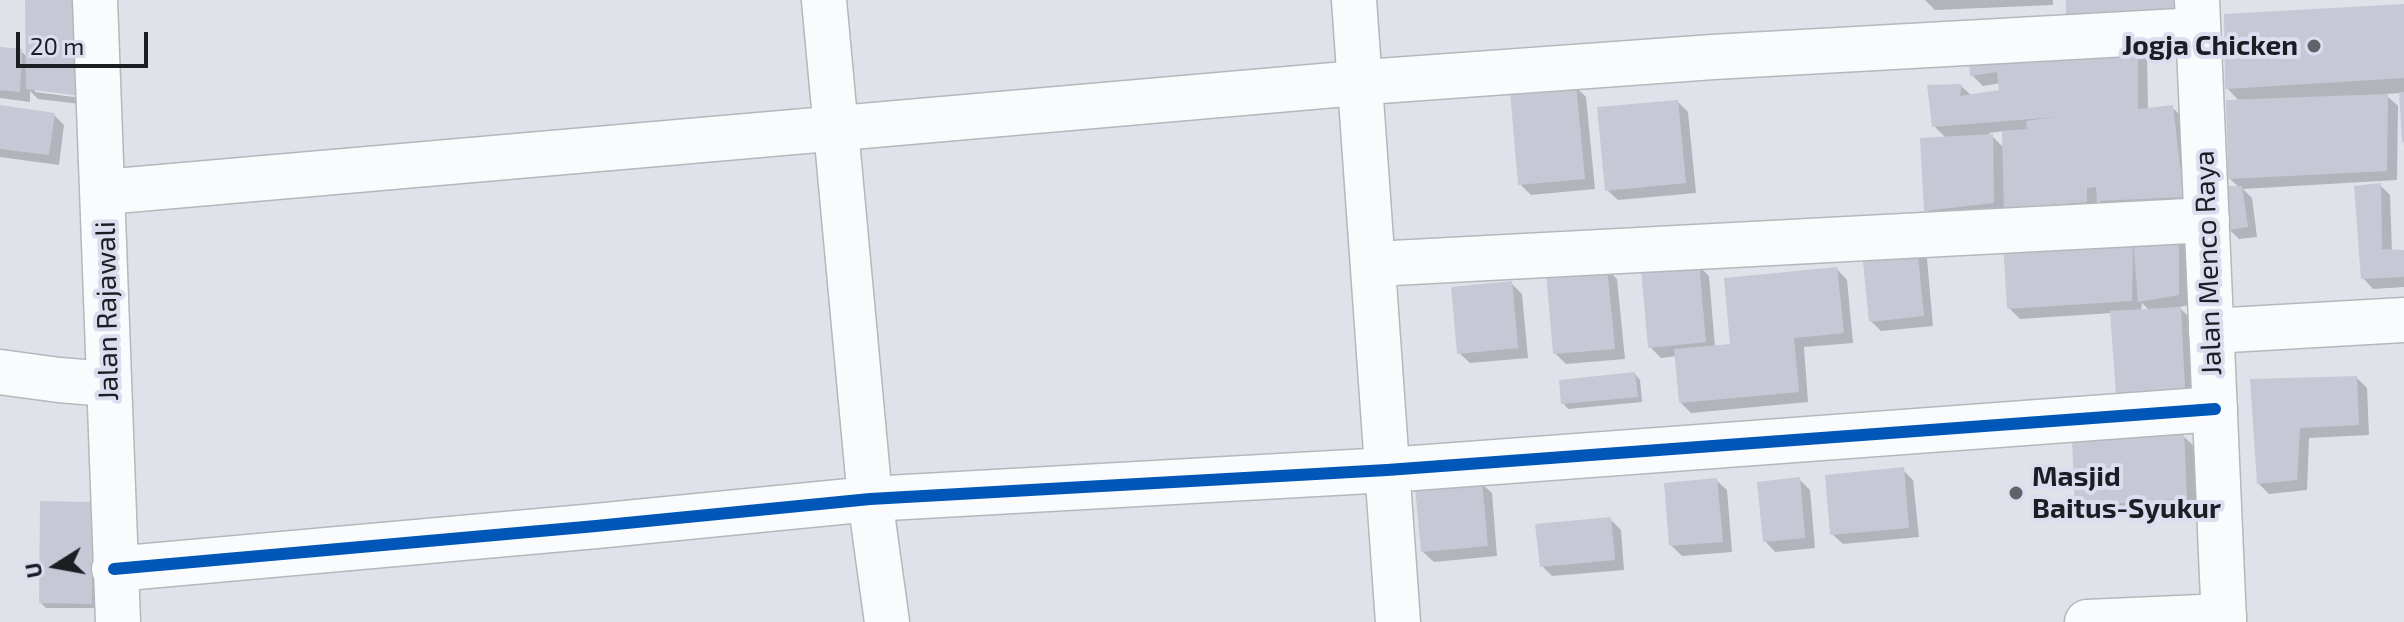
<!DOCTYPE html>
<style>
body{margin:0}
#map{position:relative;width:2404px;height:622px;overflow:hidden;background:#e0e2ea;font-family:"Exo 2",sans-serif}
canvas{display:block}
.north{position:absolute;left:16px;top:526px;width:80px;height:80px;-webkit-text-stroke:6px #dbdeef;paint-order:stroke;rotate:259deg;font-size:22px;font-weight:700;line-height:32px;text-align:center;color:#1d1e24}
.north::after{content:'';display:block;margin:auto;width:28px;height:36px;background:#1d1e24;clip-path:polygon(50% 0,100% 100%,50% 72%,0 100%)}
.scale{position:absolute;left:16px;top:32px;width:132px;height:36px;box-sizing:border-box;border:4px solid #1d1e24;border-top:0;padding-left:10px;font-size:24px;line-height:28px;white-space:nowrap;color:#1d1e24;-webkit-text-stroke:6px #dbdeef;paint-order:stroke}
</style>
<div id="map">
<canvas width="2404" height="622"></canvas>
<div class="north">U</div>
<div class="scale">20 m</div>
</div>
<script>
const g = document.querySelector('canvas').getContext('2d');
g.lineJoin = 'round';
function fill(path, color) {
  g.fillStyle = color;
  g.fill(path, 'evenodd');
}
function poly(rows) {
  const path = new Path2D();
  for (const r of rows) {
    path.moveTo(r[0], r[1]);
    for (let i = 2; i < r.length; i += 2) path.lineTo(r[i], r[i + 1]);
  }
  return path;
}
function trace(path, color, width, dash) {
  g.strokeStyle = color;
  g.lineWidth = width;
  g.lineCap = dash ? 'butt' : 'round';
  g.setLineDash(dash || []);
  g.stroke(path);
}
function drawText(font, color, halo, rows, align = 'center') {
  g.font = font + ' "Exo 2",sans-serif';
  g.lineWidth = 8;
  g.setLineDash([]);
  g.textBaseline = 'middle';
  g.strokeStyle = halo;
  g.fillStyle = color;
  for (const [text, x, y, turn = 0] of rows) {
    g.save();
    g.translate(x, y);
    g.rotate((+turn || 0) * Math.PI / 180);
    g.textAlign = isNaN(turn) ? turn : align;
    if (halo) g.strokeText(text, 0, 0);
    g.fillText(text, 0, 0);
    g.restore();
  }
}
fill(poly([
 [27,0,35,92,97,100,97,106,38,99,30,91,30,102,0,98,0,49,21,51,28,58],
 [1925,0,2053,0,2053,5,1935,10],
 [2404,6,2404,147,2401,93,2385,94,2398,106,2397,180,2243,189,2252,198,2257,237,2239,239,2229,229,2240,188,2230,179,2240,102,2227,88],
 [2137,46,2147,56,2148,110,2172,107,2186,121,2192,207,2109,211,2099,201,2096,202,2097,212,2017,219,2004,206,2004,213,1936,220,1926,210,1947,139,1934,126,1961,86,1972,96,2001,91,2000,83,1983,86,1972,75],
 [2004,131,2004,148,1989,133],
 [1576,87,1586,97,1595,189,1531,195,1520,184],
 [1678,102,1688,112,1696,193,1618,200,1607,190],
 [0,107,54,115,64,125,59,165,0,157],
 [2380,185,2390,195,2392,251,2404,252,2404,287,2373,289,2363,278],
 [2178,234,2188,244,2189,305,2179,307,2191,319,2194,398,2129,403,2118,393,2112,313,2020,319,2009,308,2005,243],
 [2142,303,2149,310,2141,311],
 [1916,249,1927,259,1933,326,1881,331,1871,321],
 [1698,265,1709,276,1715,347,1733,346,1837,269,1847,280,1853,343,1804,347,1808,402,1691,413,1681,403,1676,356,1661,358,1650,347],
 [1607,269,1617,279,1625,359,1566,364,1555,353],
 [1511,283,1522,294,1528,358,1470,363,1459,353],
 [1635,374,1640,380,1642,402,1568,409,1563,403],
 [2357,378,2367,388,2369,435,2309,438,2307,490,2269,494,2259,484,2252,381],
 [2183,436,2194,446,2196,508,2088,517,2077,506],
 [1903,470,1913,480,1919,537,1843,544,1832,534],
 [1799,479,1810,490,1815,548,1775,552,1765,541],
 [1716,480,1727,490,1732,552,1682,556,1671,545],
 [1481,483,1492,493,1497,556,1434,562,1423,552],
 [42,503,97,509,96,608,46,608,41,603],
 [1610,519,1621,530,1624,570,1552,576,1542,566]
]), '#0003');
fill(poly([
 [25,0,82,0,88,97,26,89],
 [2066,0,2178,0,2179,11,2066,15],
 [2404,4,2404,78,2225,89,2224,14],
 [2138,44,2138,109,2173,105,2180,168,2183,168,2182,197,2097,201,2096,187,2087,188,2087,202,2004,209,2002,131,2027,129,2026,121,2055,117,1932,127,1927,85,1962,84,1960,96,1999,90,1997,72,1970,76,1968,49],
 [0,47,22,49,20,92,0,90],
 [1576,85,1585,179,1518,185,1510,91],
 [2399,92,2404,92,2404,142,2402,142],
 [2388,94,2387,171,2228,179,2226,100],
 [1678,100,1686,183,1605,191,1597,107],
 [0,105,55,113,49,155,0,149],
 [1993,134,1994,203,1924,211,1920,138],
 [2381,183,2382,249,2404,250,2404,277,2361,279,2354,186],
 [2223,186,2242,186,2248,227,2227,230],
 [2179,232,2179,295,2138,302,2133,238,2132,301,2007,309,2003,242],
 [1917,247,1924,316,1869,322,1862,252],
 [1699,263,1706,342,1648,348,1641,268],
 [1607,267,1615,349,1553,354,1546,272],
 [1837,267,1844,333,1794,338,1799,392,1679,403,1674,349,1730,344,1724,278],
 [1512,281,1518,348,1457,354,1451,287],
 [2181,307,2185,389,2116,394,2110,311],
 [1635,372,1638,397,1561,404,1559,380],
 [2357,376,2359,425,2300,428,2297,480,2257,484,2250,379],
 [2184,434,2187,498,2075,507,2072,440],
 [1904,467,1909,528,1830,535,1825,475],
 [1800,477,1805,538,1763,542,1757,482],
 [1717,478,1723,542,1669,546,1664,483],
 [1482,481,1488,546,1421,552,1415,487],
 [40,501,92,502,92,604,39,603],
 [1611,517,1615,560,1540,567,1535,524]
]), '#c6c9d5');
const street = poly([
 [95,0,118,622],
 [824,0,870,499,887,622],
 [1354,0,1398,622],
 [104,192,1380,81,1713,57,2198,30],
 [1374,264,2207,220],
 [2211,331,2404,320],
 [0,372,59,380,108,384],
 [114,569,596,526,870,499,1387,470,2215,409],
 [2087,622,2224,616]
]);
const secondary = poly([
 [2197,0,2224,622]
]);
trace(street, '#b5b7bd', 47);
trace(secondary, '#b5b7bd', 47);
trace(street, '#fafbfc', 44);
trace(secondary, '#fafbfc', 44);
trace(poly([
 [114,569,596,526,870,499,1387,470,2215,409]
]), '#0057b8', 12);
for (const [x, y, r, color] of [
 [2314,46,8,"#616369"],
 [2016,493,8,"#616369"]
]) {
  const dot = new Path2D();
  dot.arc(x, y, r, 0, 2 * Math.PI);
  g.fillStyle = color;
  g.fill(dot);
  trace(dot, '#dbdeef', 3);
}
drawText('bold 28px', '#1d1e24', '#dbdeef', [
 ["Jogja Chicken",2298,46],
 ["Masjid",2032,477,"left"],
 ["Baitus-Syukur",2032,509,"left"]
], 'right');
drawText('28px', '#1d1e24', '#dbdeef', [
 ["Jalan Menco Raya",2208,263,-92],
 ["Jalan Rajawali",107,311,-91]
]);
</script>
